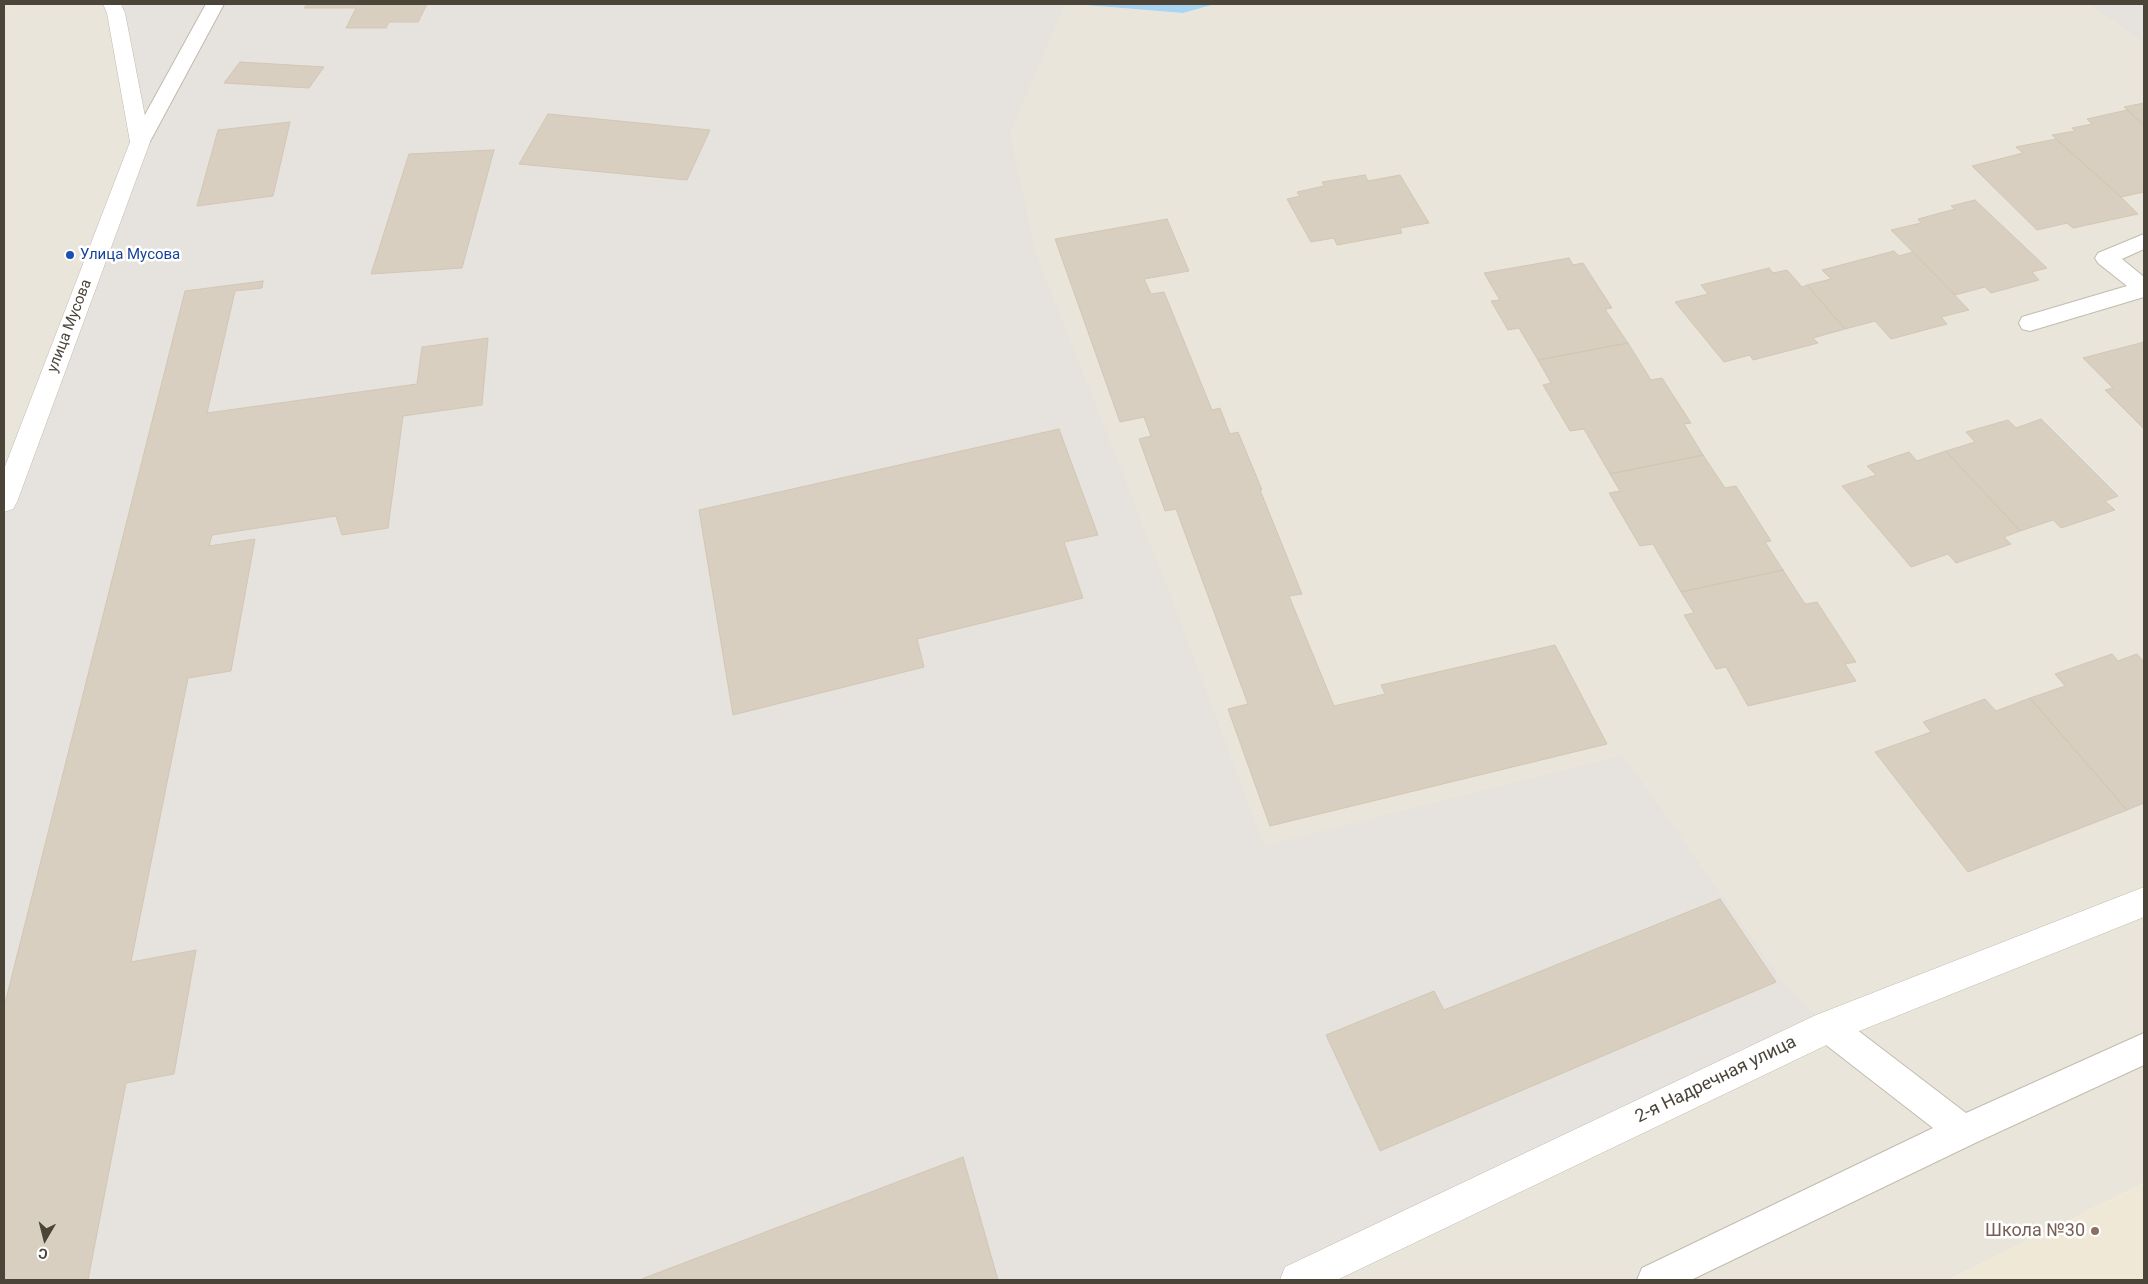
<!DOCTYPE html>
<meta charset="utf-8">
<style>
body{margin:0}
#map{position:relative;width:2148px;height:1284px;overflow:hidden;background:#f6f3ec;font-family:Roboto,sans-serif}
canvas{display:block}
.frame{position:absolute;inset:0;border:5px solid #4b4439;pointer-events:none}
.north{position:absolute;left:20px;top:1214px;width:50px;height:50px;-webkit-text-stroke:4px #fff;paint-order:stroke;rotate:188deg;font-size:14px;font-weight:700;line-height:20px;text-align:center;color:#4b4439}
.north::after{content:'';display:block;margin:auto;width:18px;height:22px;background:#4b4439;clip-path:polygon(50% 0,100% 100%,50% 72%,0 100%)}
</style>
<div id="map">
<canvas width="2148" height="1284"></canvas>
<div class="frame"></div>
<div class="north">С</div>
</div>
<script>
const g = document.querySelector('canvas').getContext('2d');
g.lineJoin = 'round';
function fill(path, color) {
  g.fillStyle = color;
  g.fill(path, 'evenodd');
}
function poly(rows) {
  const path = new Path2D();
  for (const r of rows) {
    path.moveTo(r[0], r[1]);
    for (let i = 2; i < r.length; i += 2) path.lineTo(r[i], r[i + 1]);
  }
  return path;
}
function trace(path, color, width, dash) {
  g.strokeStyle = color;
  g.lineWidth = width;
  g.lineCap = dash ? 'butt' : 'round';
  g.setLineDash(dash || []);
  g.stroke(path);
}
function drawText(font, color, halo, rows, align = 'center') {
  g.font = font + ' Roboto,sans-serif';
  g.lineWidth = 5;
  g.setLineDash([]);
  g.textBaseline = 'middle';
  g.strokeStyle = halo;
  g.fillStyle = color;
  for (const [text, x, y, turn = 0] of rows) {
    g.save();
    g.translate(x, y);
    g.rotate((+turn || 0) * Math.PI / 180);
    g.textAlign = isNaN(turn) ? turn : align;
    if (halo) g.strokeText(text, 0, 0);
    g.fillText(text, 0, 0);
    g.restore();
  }
}
fill(poly([
 [4,4,1073,4,1183,13,1215,4,2144,4,2144,1183,1948,1280,4,1280]
]), '#eae5da');
fill(poly([
 [112,4,1065,4,1010,133,1035,251,1170,594,1264,846,1623,755,1782,981,1828,1027,1298,1280,4,1280,4,502,140,142,116,13],
 [2089,4,2144,4,2144,42]
]), '#e6e2dd');
fill(poly([
 [2144,1183,2144,1280,1948,1280]
]), '#efe8d6');
fill(poly([
 [1073,4,1215,4,1183,13]
]), '#a9d4f2');
const building = poly([
 [307,4,427,4,418,22,389,22,386,28,346,28,356,8,304,8,307,4],
 [240,62,324,67,309,88,224,83,240,62],
 [2144,103,2144,125,2124,107,2144,103],
 [2127,110,2144,125,2144,192,2121,197,2052,135,2075,131,2072,128,2092,124,2087,119,2127,110],
 [548,114,710,130,687,180,519,164,548,114],
 [290,122,273,196,197,206,218,130,290,122],
 [2056,139,2121,197,2138,214,2073,228,2067,223,2037,230,1972,166,2023,153,2016,147,2056,139],
 [494,150,462,268,371,274,409,154,494,150],
 [1365,175,1368,181,1400,175,1429,223,1400,228,1402,233,1337,245,1334,238,1311,242,1287,199,1300,196,1297,192,1324,186,1322,182,1365,175],
 [1975,200,2047,268,2032,272,2039,280,1991,293,1985,287,1955,295,1891,230,1921,223,1918,219,1955,209,1951,206,1975,200],
 [1167,219,1189,271,1144,279,1151,294,1164,292,1212,410,1220,408,1230,434,1238,432,1262,490,1260,490,1302,594,1289,596,1334,706,1385,694,1381,685,1555,645,1607,744,1270,826,1228,709,1248,704,1176,509,1165,511,1139,439,1151,436,1144,417,1120,422,1055,239,1167,219],
 [1894,251,1899,256,1913,252,1969,310,1941,317,1947,324,1891,339,1875,321,1845,329,1807,285,1831,279,1822,270,1894,251],
 [1569,258,1573,265,1583,263,1612,308,1605,309,1628,343,1538,360,1519,328,1508,330,1491,301,1500,300,1484,273,1569,258],
 [1769,268,1773,273,1787,270,1802,287,1807,285,1845,329,1813,338,1818,343,1753,360,1750,355,1724,362,1675,302,1708,294,1701,285,1769,268],
 [263,281,262,288,235,291,207,413,417,384,422,347,488,338,482,405,403,416,388,528,342,535,336,516,212,535,209,546,255,539,231,671,188,678,131,962,196,950,174,1074,126,1083,88,1280,4,1280,4,1007,185,291,263,281],
 [2144,342,2144,429,2105,390,2113,388,2083,358,2144,342],
 [1628,343,1651,380,1662,378,1691,423,1684,424,1703,455,1610,474,1584,429,1570,431,1543,385,1551,383,1538,360,1628,343],
 [2041,419,2118,496,2105,501,2115,510,2061,528,2053,520,2020,531,1946,451,1975,442,1966,432,2008,420,2016,428,2041,419],
 [1059,429,1098,535,1064,542,1083,598,917,639,924,667,733,715,699,510,1059,429],
 [1946,451,2020,531,2004,537,2011,544,1956,563,1948,554,1911,567,1842,486,1876,475,1867,466,1909,452,1917,461,1946,451],
 [1703,455,1725,488,1736,486,1771,541,1765,542,1783,570,1681,592,1653,544,1640,546,1609,493,1620,491,1610,474,1703,455],
 [1783,570,1805,604,1817,602,1856,662,1845,664,1856,681,1748,706,1726,667,1716,669,1684,615,1694,613,1681,592,1783,570],
 [2112,654,2118,661,2137,654,2144,662,2144,803,2127,810,2030,698,2065,686,2055,674,2112,654],
 [2030,698,2127,810,1968,872,1875,752,1931,732,1923,722,1985,699,1996,711,2030,698],
 [1720,899,1776,982,1380,1151,1326,1035,1434,991,1444,1010,1720,899],
 [963,1157,998,1280,639,1280,963,1157]
]);
fill(building, '#d8cfc1');
trace(building, '#d3c7b4', 1);
const lane = poly([
 [206,4,224,4,147,147,140,148,133,147,130,142,206,4],
 [2144,234,2144,249,2122,259,2144,277,2144,297,2030,331,2022,329,2019,323,2022,317,2127,286,2098,263,2095,258,2098,253,2144,234],
 [1828,1011,1839,1016,1966,1113,2144,1033,2144,1065,1975,1143,1691,1280,1637,1280,1642,1268,1933,1128,1817,1038,1812,1027,1817,1016,1828,1011]
]);
const street = poly([
 [103,4,121,4,125,13,150,142,17,502,13,509,4,512,4,469,130,142,107,13,103,4],
 [2144,887,2144,917,1837,1040,1337,1280,1280,1280,1285,1267,1816,1015,2144,887]
]);
trace(lane, '#c2bbae', 2);
trace(street, '#c2bbae', 1);
fill(lane, '#fff');
fill(street, '#fff');
for (const [x, y, r, color] of [
 [70,255,5,"#1a4fb4"],
 [2095,1231,5,"#8d6e63"]
]) {
  const dot = new Path2D();
  dot.arc(x, y, r, 0, 2 * Math.PI);
  g.fillStyle = color;
  g.fill(dot);
  trace(dot, '#fff', 2);
}
drawText('15px', '#164399', '#fff', [
 ["Улица Мусова",80,255]
], 'left');
drawText('15px', '#4b4439', '#fff', [
 ["улица Мусова",70,326,-69]
]);
drawText('18px', '#4b4439', '#fff', [
 ["2-я Надречная улица",1716,1080,-26]
]);
drawText('18px', '#785e54', '#fff', [
 ["Школа №30",2085,1231]
], 'right');
</script>
